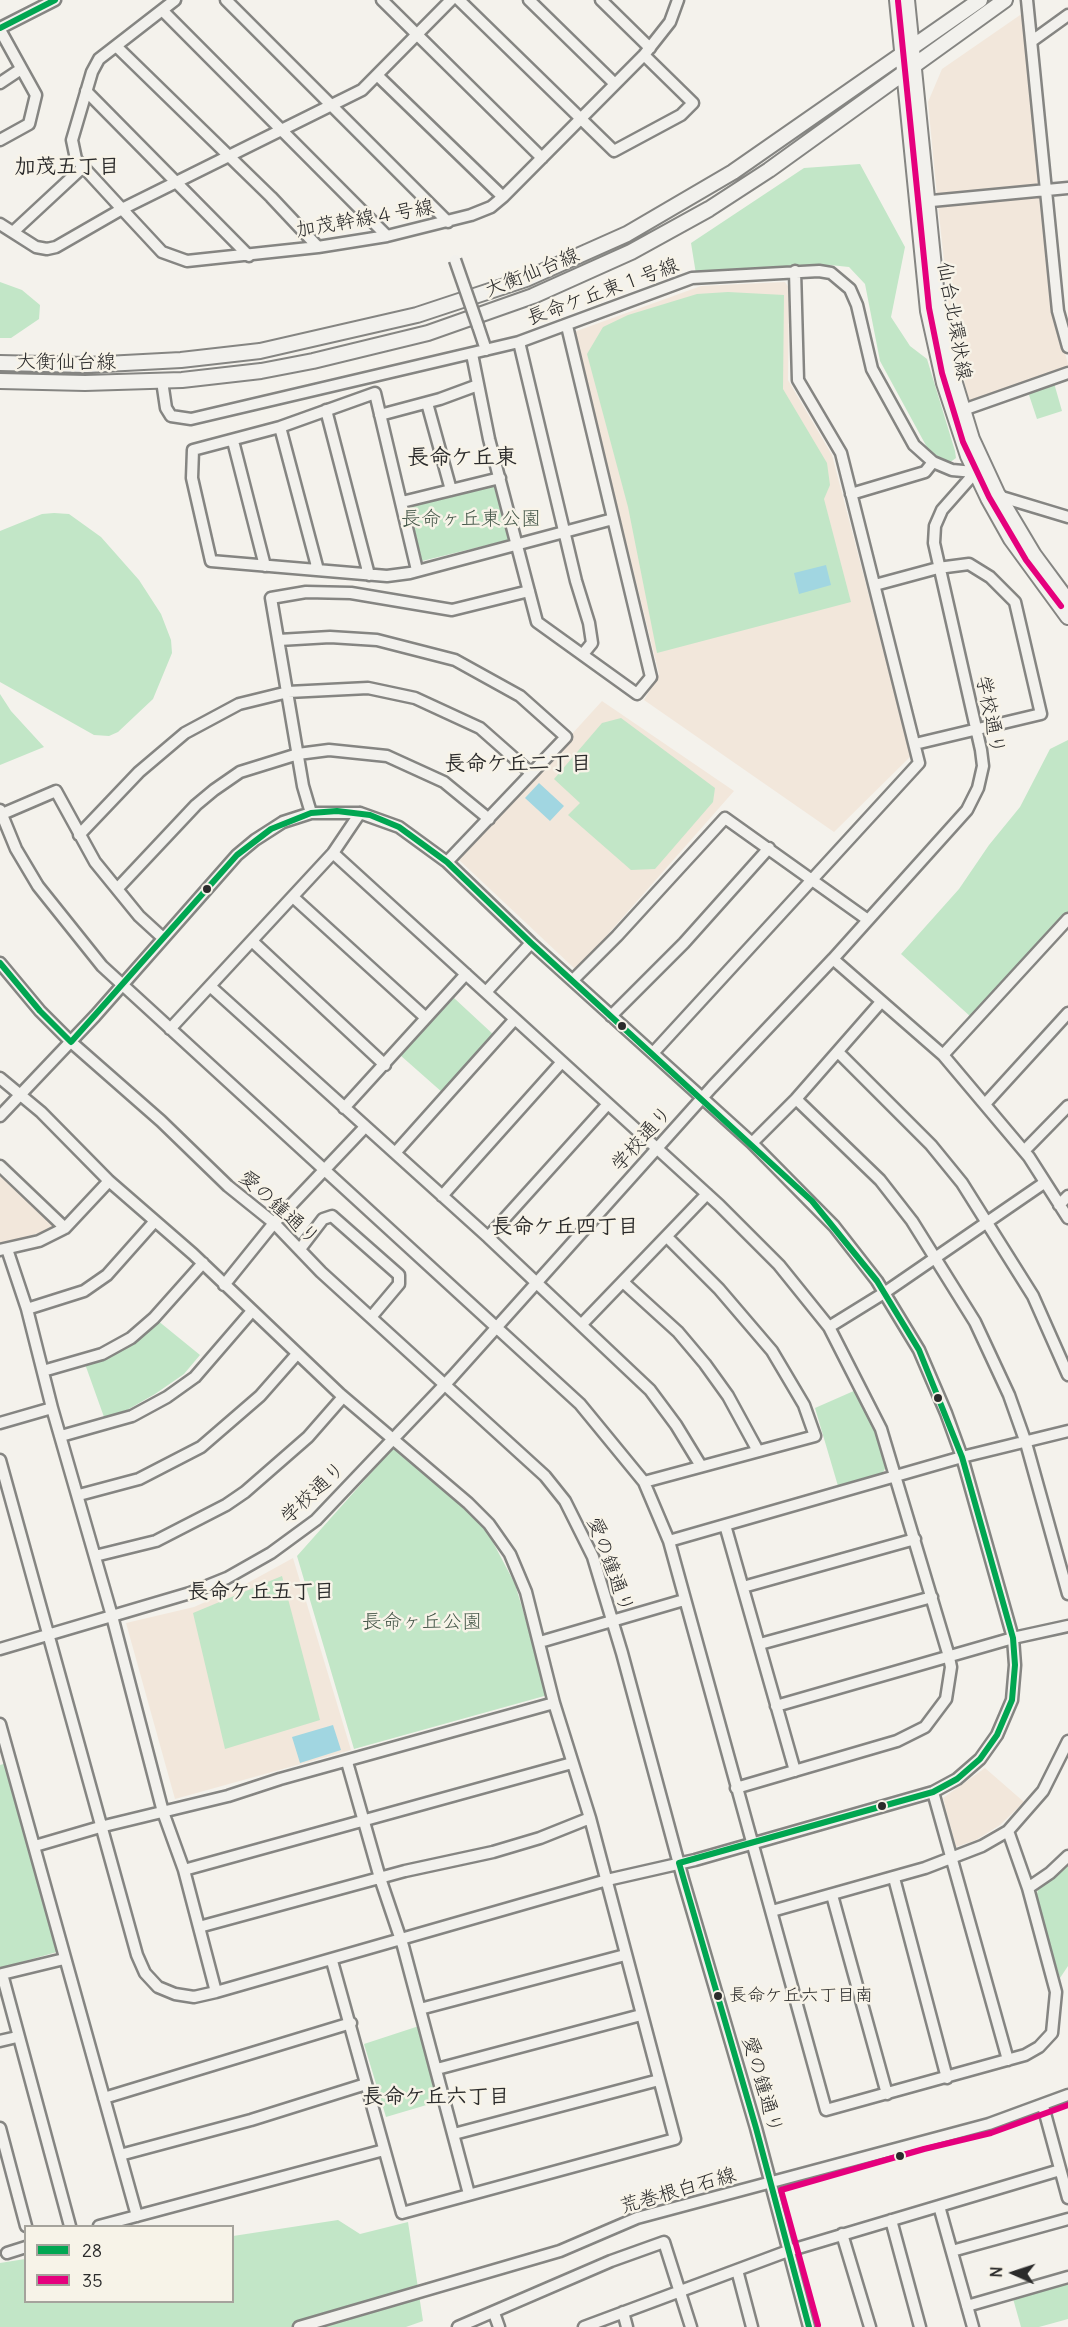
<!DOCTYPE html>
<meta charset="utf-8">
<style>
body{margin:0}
#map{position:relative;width:1068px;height:2327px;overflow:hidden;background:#f4f2ec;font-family:Delius,sans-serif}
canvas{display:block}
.legend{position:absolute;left:24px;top:2225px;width:210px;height:78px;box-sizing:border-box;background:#f7f3e8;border:2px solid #a5a39c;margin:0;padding:8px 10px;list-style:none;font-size:18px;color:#2b2b2b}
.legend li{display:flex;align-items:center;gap:12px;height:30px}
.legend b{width:30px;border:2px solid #a5a39c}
.north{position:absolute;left:984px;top:2243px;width:60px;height:60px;-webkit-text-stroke:4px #f7f3e8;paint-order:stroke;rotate:273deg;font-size:16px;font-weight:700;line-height:24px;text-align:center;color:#2b2b2b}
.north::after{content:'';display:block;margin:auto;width:21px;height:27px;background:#2b2b2b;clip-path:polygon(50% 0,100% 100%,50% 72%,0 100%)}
</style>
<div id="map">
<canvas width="1068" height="2327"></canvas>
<ul class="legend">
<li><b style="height:8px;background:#00a651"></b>28</li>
<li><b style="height:8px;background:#e5007d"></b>35</li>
</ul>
<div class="north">N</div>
</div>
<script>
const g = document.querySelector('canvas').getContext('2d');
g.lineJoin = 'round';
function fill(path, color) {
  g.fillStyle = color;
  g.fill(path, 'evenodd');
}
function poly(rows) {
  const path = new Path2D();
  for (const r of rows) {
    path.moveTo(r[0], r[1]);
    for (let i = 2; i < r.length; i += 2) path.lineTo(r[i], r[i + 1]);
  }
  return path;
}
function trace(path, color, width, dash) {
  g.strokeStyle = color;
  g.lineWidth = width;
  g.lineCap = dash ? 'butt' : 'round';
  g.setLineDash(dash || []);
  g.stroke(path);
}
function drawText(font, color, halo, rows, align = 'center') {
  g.font = font + ' Delius,"Klee One",sans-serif';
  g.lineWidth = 5;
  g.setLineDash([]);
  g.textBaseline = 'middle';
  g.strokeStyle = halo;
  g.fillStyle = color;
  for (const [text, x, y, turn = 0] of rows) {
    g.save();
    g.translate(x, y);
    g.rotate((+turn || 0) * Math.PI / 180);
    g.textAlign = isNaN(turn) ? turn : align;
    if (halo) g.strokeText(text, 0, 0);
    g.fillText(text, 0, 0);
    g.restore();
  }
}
fill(poly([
 [1023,13,1040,181,1035,187,937,196,928,102,942,69],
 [1036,195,1042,200,1054,313,1068,364,1065,370,969,403,950,317,938,205],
 [785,282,789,288,788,380,832,455,911,756,834,832,644,700,659,674,574,332,701,286],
 [602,701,734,791,580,966,575,969,458,859],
 [0,1159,55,1211,53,1229,0,1244],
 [293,1558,351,1750,175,1799,126,1623,194,1607,244,1585],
 [985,1768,1024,1802,1000,1825,976,1840,956,1847,943,1798]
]), '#f2e7db');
fill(poly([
 [860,164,905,247,891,317,910,346,927,359,955,451,956,458,949,463,929,451,880,361,865,284,849,267,830,265,696,274,691,243,804,168],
 [0,282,22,290,40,305,39,319,11,338,0,338],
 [728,292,784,295,783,389,827,463,830,485,824,499,851,602,657,653,628,507,587,354,603,327,628,315,697,294],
 [1054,383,1062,411,1037,419,1029,395,1033,390],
 [496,483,512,539,422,561,409,506],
 [54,513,69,514,101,537,139,580,161,614,171,640,172,653,153,699,118,732,109,736,94,735,0,682,0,531,42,514],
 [0,694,11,711,44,747,0,765],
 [621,718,715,788,713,802,655,869,631,870,568,815,580,803,554,779,602,723],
 [1068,740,1068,912,971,1017,901,954,959,889,989,845,1020,807,1050,749],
 [454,998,495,1036,443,1093,400,1055],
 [157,1320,200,1355,184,1374,155,1394,127,1410,104,1417,85,1364],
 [856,1390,875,1428,887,1465,881,1476,838,1486,815,1408],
 [395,1446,400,1448,487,1531,515,1584,548,1695,354,1749,297,1556],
 [282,1576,320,1720,225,1749,193,1613],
 [7,1763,57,1952,0,1968,0,1765],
 [1068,1859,1068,1966,1060,1978,1036,1899,1038,1889],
 [419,2026,440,2101,386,2117,364,2044],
 [338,2220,360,2234,408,2222,423,2321,406,2327,0,2327,0,2263,25,2259,26,2302,232,2302,233,2236],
 [1068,2279,1068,2319,1039,2327,1021,2327,1012,2295]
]), '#c2e6c7');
fill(poly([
 [826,565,831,585,799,594,794,573],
 [539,783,564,806,550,821,525,798],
 [333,1725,341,1750,300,1763,292,1737]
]), '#a1d6e1');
const minor = poly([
 [175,0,99,59,92,72,72,140,76,159,122,209,362,90,451,0],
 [226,0,448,222],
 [382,0,542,158],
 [459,0,614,151,681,115,693,103,644,55],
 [529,0,615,84],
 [601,0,650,48],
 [1027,0,1058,311,1068,347],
 [162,10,387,236],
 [0,28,55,0],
 [0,30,36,95,29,124,0,140],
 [1032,41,1068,15],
 [116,46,271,197,318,247],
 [378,76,503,197],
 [0,83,21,69],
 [86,91,249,256],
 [921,202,1068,188],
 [0,224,36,247,47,249,56,247,122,209,162,252,187,261,318,247,387,236,471,215,491,207,503,197,644,55,670,22,678,0],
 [13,232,83,167],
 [478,326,486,350],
 [519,342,576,581,589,623,592,643,583,654],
 [472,354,489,439,537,622,637,694,651,677,567,326],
 [162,381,166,408,171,416,191,419,519,342,692,278,819,271,831,273,850,289,857,305,872,369,914,445,933,462,952,470,974,472],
 [427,403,451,490],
 [326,410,369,575],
 [963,410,1068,373],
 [380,415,440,399,478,385],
 [280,427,318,570],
 [233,441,265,566],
 [851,494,925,472,933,462],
 [995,495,1068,517],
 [402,502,500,478],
 [417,570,375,393,280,427,193,450,192,478,211,561,387,576,410,573,613,519],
 [875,585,938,568,969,564,990,577,1015,602,1041,714,915,744],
 [279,640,330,637,377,640,455,660,520,696,566,737,447,862],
 [0,810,16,849,38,886,102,966,580,1404,644,1482,669,1541,826,2110,1025,2055,1039,2047,1052,2033,1056,1992,1028,1888,1008,1831],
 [311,813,303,786,271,598,306,592,351,593,452,610,529,591],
 [0,815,56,791,95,862,139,916,163,938],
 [79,835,139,772,185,733,239,704,288,692,368,688,415,698,480,728,531,773],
 [333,853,719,1205,779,1265,829,1327,881,1429,948,1653,951,1667,946,1699,925,1727,897,1741,736,1788],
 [117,889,196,805,214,790,240,772,298,754,329,750,387,756,444,782,489,819],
 [293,897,426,1018],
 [252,941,385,1065],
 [833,959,943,1055,1029,1157,1068,1218],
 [0,963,40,1011,71,1042,161,1121,228,1186,274,1223,321,1272,545,1476,565,1501,593,1557,622,1653,683,1879,756,2128,809,2327],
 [573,980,617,936,725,818,868,920],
 [210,986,488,1237,650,1390,676,1425,701,1466],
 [486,992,531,943],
 [611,1016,684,943,769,848],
 [170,1029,333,853,360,813],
 [838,1052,931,1145,962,1183,1033,1296,1068,1375],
 [653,1053,919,763,841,453,798,380,795,271],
 [943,1055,1068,919],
 [0,1078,41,1112,109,1181,193,1254,340,1394,468,1503,489,1524,510,1554,526,1592,554,1703,590,1818,675,2139,402,2213,332,1961],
 [796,1099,880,1180,912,1221,975,1322,1009,1395,1026,1443,1068,1594],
 [985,1104,1068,1013],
 [344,1108,466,974],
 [0,1116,95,1016,237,855,255,840,283,822,311,813,360,813,399,827,447,862,531,943,752,1143,834,1226,877,1281,919,1350,946,1413,962,1457,1013,1638,1015,1665,1012,1700,997,1735,980,1759,957,1779,933,1792,695,1860,607,1880,216,1992,194,1997,175,1994,158,1987,145,1973,137,1955,0,1460],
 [752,1143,796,1099,881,1002],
 [1024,1151,1068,1106],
 [395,1153,514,1020],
 [0,1166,65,1228],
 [442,1196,561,1063],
 [1059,1205,1068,1196],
 [488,1237,607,1105],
 [7,1249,27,1309,52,1408,112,1616,163,1812,184,1870,216,1992],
 [300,1249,323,1219,332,1216,399,1275,399,1284,372,1316],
 [0,1250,39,1241,65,1228,109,1181],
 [623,1282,678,1332,705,1364,728,1396,758,1451],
 [224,1285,274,1223,365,1127],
 [27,1309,84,1291,107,1275,155,1221],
 [582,1324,707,1194],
 [829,1327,884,1293,1044,1183],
 [43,1371,102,1354,131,1338,154,1318,203,1263],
 [0,1423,52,1408],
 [61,1436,132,1416,167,1397,195,1377,252,1311],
 [644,1482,815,1436,804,1405,772,1351,719,1289,667,1237],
 [79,1495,139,1479,201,1447,260,1396,297,1354],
 [725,1525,795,1771],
 [669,1541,962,1457,1068,1431],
 [95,1556,156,1541,226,1505,245,1492,308,1437,343,1397],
 [743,1587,915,1539],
 [540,1642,684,1600],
 [760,1644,932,1597],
 [0,1649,190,1593,227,1578,271,1553,316,1520,452,1377,712,1087,833,959,967,810,978,788,983,766,981,750,934,543,935,526,942,510,980,467],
 [776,1706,1013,1638,1068,1626],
 [0,1724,137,2216],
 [347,1762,380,1878,403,1946,469,2194],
 [933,1792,1008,2060],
 [35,1846,100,1827,228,1796,280,1779,554,1703],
 [184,1870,572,1763],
 [894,1878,947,2078],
 [1028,1888,1050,1873,1068,1856],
 [832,1895,887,2094],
 [772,1911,925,1868,982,1846,1008,1831,1043,1791,1068,1741],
 [199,1927,405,1871,493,1852,540,1838,590,1818],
 [64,1959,2,1974,70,2226],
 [420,2009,625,1955],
 [0,2041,17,2037],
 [437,2069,641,2015],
 [104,2098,351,2023],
 [1043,2106,1068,2198],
 [0,2128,26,2226],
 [454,2134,659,2080],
 [120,2155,251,2120,366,2084],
 [939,2206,973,2327],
 [891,2220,920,2327],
 [99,2226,384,2150],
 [842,2234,870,2327],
 [952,2251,1068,2219],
 [7,2253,26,2247],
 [737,2270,752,2327],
 [967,2306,1068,2277],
 [623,2312,627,2327],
 [494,2313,499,2327],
 [299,2327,560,2251,637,2218,989,2124,1068,2095],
 [458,2327,611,2261,664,2242,691,2327],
 [584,2327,788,2251,1060,2170]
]);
const major = poly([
 [897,0,928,311,944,383,968,456,988,498,1011,539,1068,617],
 [907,0,938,307,951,370,972,439,997,493,1034,555,1068,601],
 [0,363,87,365,181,360,260,351,417,315,526,279,627,234,733,172,980,0],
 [0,381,85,383,182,380,261,371,313,361,428,333,533,296,631,252,709,209,769,170,1005,0]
]);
trace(minor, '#858582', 15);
trace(major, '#858582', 18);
trace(minor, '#f2f1ed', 10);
trace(major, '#f2f1ed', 14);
const minorBridge = poly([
 [455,260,478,326]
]);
trace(minorBridge, '#858582', 15, []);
trace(minorBridge, '#f2f1ed', 10);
trace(poly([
 [0,28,55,0],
 [0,963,40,1011,71,1042,237,855,271,829,311,813,337,811,370,815,399,827,447,862,531,943,812,1201,877,1281,919,1350,962,1457,1013,1638,1015,1665,1012,1700,997,1735,980,1759,957,1779,933,1792,679,1863,756,2128,809,2327]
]), '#00a651', 6);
trace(poly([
 [898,1,929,308,942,373,963,442,989,497,1026,560,1061,606],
 [818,2325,781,2190,924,2149,991,2133,1068,2105]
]), '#e5007d', 6);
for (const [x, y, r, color] of [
 [207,889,5,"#2b2b2b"],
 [622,1026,5,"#2b2b2b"],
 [938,1398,5,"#2b2b2b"],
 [882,1806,5,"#2b2b2b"],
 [718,1996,5,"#2b2b2b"],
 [900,2156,5,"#2b2b2b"]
]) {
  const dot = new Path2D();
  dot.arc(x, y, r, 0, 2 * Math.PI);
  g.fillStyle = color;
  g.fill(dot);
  trace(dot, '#f7f3e8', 2);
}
drawText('18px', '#2b2b2b', '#f7f3e8', [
 ["長命ケ丘六丁目南",729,1996]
], 'left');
drawText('20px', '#2b2b2b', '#f7f3e8', [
 ["加茂幹線４号線",365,219,-10],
 ["大衡仙台線",532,273,-22],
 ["長命ケ丘東１号線",603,292,-20],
 ["仙台北環状線",954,321,80],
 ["大衡仙台線",66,362],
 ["学校通り",990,715,79],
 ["学校通り",642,1139,-48],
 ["愛の鐘通り",279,1208,42],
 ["学校通り",313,1493,-43],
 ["愛の鐘通り",610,1565,70],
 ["愛の鐘通り",762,2085,74],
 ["荒巻根白石線",678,2191,-16]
]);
drawText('20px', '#46584a', '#f7f3e8', [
 ["長命ヶ丘東公園",471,519],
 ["長命ヶ丘公園",422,1622]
]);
drawText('bold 21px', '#2b2b2b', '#f7f3e8', [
 ["加茂五丁目",67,167],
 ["長命ケ丘二丁目",518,764],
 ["長命ケ丘四丁目",565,1227],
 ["長命ケ丘五丁目",261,1592],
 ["長命ケ丘六丁目",436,2097]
]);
drawText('bold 22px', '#2b2b2b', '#f7f3e8', [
 ["長命ケ丘東",462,458]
]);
</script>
